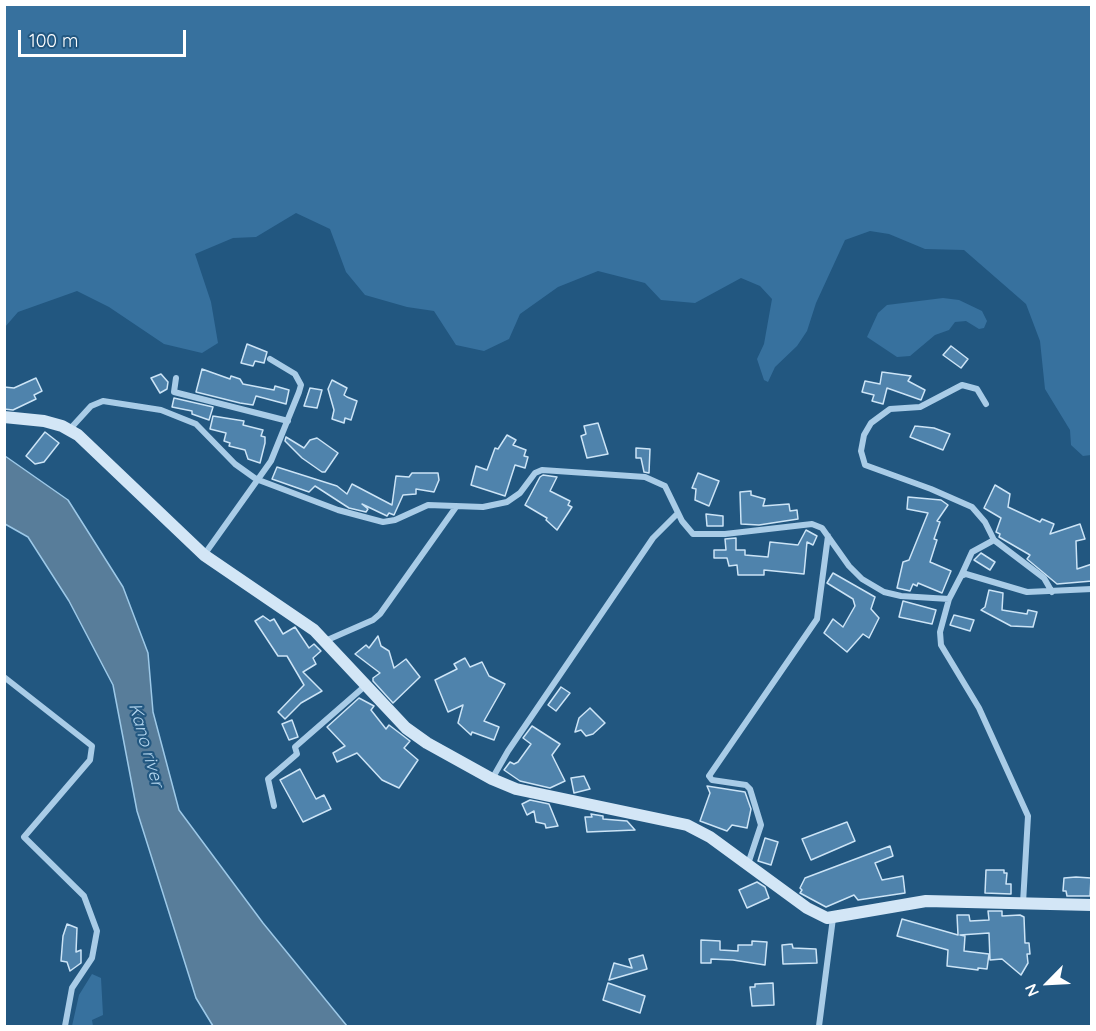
<!DOCTYPE html>
<style>
body{margin:0}
#map{position:relative;width:1096px;height:1031px;overflow:hidden;background:#225780;font-family:Quicksand,sans-serif}
canvas{display:block}
.frame{position:absolute;inset:0;border:6px solid #fff;pointer-events:none}
.north{position:absolute;left:1018px;top:953px;width:60px;height:60px;-webkit-text-stroke:4px #225780;paint-order:stroke;rotate:246deg;font-size:16px;font-weight:700;line-height:24px;text-align:center;color:#fff}
.north::after{content:'';display:block;margin:auto;width:21px;height:27px;background:#fff;clip-path:polygon(50% 0,100% 100%,50% 72%,0 100%)}
.scale{position:absolute;left:18px;top:30px;width:168px;height:27px;box-sizing:border-box;border:3px solid #fff;border-top:0;padding-left:8px;font-size:18px;line-height:21px;white-space:nowrap;color:#fff;-webkit-text-stroke:4px #225780;paint-order:stroke}
</style>
<div id="map">
<canvas width="1096" height="1031"></canvas>
<div class="frame"></div>
<div class="north">N</div>
<div class="scale">100 m</div>
</div>
<script>
const g = document.querySelector('canvas').getContext('2d');
g.lineJoin = 'round';
function fill(path, color) {
  g.fillStyle = color;
  g.fill(path, 'evenodd');
}
function poly(rows) {
  const path = new Path2D();
  for (const r of rows) {
    path.moveTo(r[0], r[1]);
    for (let i = 2; i < r.length; i += 2) path.lineTo(r[i], r[i + 1]);
  }
  return path;
}
function trace(path, color, width, dash) {
  g.strokeStyle = color;
  g.lineWidth = width;
  g.lineCap = dash ? 'butt' : 'round';
  g.setLineDash(dash || []);
  g.stroke(path);
}
function drawText(font, color, halo, rows, align = 'center') {
  g.font = font + ' Quicksand,sans-serif';
  g.lineWidth = 4.5;
  g.setLineDash([]);
  g.textBaseline = 'middle';
  g.strokeStyle = halo;
  g.fillStyle = color;
  for (const [text, x, y, turn = 0] of rows) {
    g.save();
    g.translate(x, y);
    g.rotate((+turn || 0) * Math.PI / 180);
    g.textAlign = isNaN(turn) ? turn : align;
    if (halo) g.strokeText(text, 0, 0);
    g.fillText(text, 0, 0);
    g.restore();
  }
}
fill(poly([
 [5,4,1091,5,1091,455,1083,456,1071,445,1070,430,1045,389,1040,341,1026,304,964,250,925,249,889,234,870,231,845,240,816,303,807,331,797,346,775,367,768,382,764,380,757,359,764,344,772,299,760,286,741,278,695,303,661,300,645,283,598,271,558,287,520,314,509,339,484,351,456,345,434,311,407,307,365,295,346,272,330,229,296,213,256,237,233,238,195,254,211,302,218,343,202,353,164,344,109,307,77,291,18,312,5,327],
 [943,298,959,300,982,311,987,321,984,328,979,329,966,321,955,322,949,330,935,335,910,356,897,357,867,337,878,313,887,305],
 [92,974,101,978,103,1015,92,1020,93,1026,72,1026,79,995]
]), '#37719e');
const water = poly([
 [5,456,68,500,123,587,148,653,153,712,179,810,263,923,347,1026,213,1026,196,998,137,811,113,685,69,601,28,537,5,524,5,456]
]);
fill(water, '#587d9a');
trace(water, '#9dc9e8', 1.5);
const building = poly([
 [247,344,267,352,264,363,255,361,253,366,241,363,247,344],
 [951,346,968,359,961,368,943,355,951,346],
 [202,369,230,379,231,376,240,379,243,384,274,390,275,386,289,390,286,404,256,396,253,405,240,403,196,392,202,369],
 [882,372,911,376,908,381,925,390,921,400,887,388,883,404,872,401,874,395,862,392,865,381,880,384,882,372],
 [161,374,168,382,167,389,160,393,151,378,161,374],
 [36,378,42,391,34,395,36,399,13,410,4,409,4,387,14,388,36,378],
 [332,380,347,388,344,395,347,397,357,401,351,420,345,418,344,423,332,419,334,410,328,389,332,380],
 [310,388,322,390,317,408,304,406,310,388],
 [174,398,213,407,209,420,192,414,192,411,172,407,174,398],
 [213,416,244,421,243,425,263,430,261,436,265,437,265,443,260,463,248,459,245,450,229,446,230,443,224,441,226,433,210,429,213,416],
 [598,423,608,454,587,458,581,436,586,434,584,426,598,423],
 [915,426,934,428,950,434,943,450,910,437,915,426],
 [45,432,59,443,44,462,35,464,26,456,45,432],
 [507,435,516,440,513,445,526,450,524,456,528,457,525,468,515,465,505,496,471,485,476,466,487,470,495,448,498,449,507,435],
 [286,437,304,448,310,440,317,438,338,453,325,472,322,472,302,458,285,441,286,437],
 [636,448,650,449,649,473,644,472,641,458,636,458,636,448],
 [277,467,337,486,347,494,352,484,392,505,396,476,409,477,412,473,438,473,439,480,434,492,416,489,416,494,403,495,394,515,389,513,387,516,362,504,368,509,366,512,349,508,315,486,309,492,272,479,277,467],
 [698,473,719,481,709,506,695,500,696,489,692,488,698,473],
 [543,475,557,477,550,491,570,501,568,505,572,507,557,530,546,520,547,518,525,505,540,477,543,475],
 [995,485,1010,494,1008,507,1040,522,1042,519,1054,524,1050,534,1080,524,1085,539,1076,541,1077,569,1092,564,1092,581,1057,584,1027,559,1030,555,999,537,1000,534,996,532,1001,518,984,508,995,485],
 [751,491,751,495,765,499,763,506,789,504,790,511,797,510,798,519,759,525,741,524,740,492,751,491],
 [908,497,941,500,948,505,937,521,940,522,934,539,937,540,930,562,951,571,942,593,918,583,917,586,913,584,910,591,897,588,903,562,909,560,928,513,907,509,908,497],
 [706,514,723,516,723,526,707,526,706,514],
 [806,530,817,536,813,545,807,542,804,574,764,570,764,575,738,575,737,565,729,566,727,558,714,558,714,550,726,550,725,539,736,538,736,550,745,550,745,555,768,557,770,542,798,545,806,530],
 [981,553,995,562,990,570,974,560,981,553],
 [833,573,875,597,871,609,879,618,869,638,863,634,847,652,824,633,833,619,843,627,855,606,853,599,827,583,833,573],
 [989,590,1003,593,1002,610,1027,614,1028,610,1037,612,1033,627,1011,626,981,610,985,607,989,590],
 [903,601,936,610,932,624,899,617,903,601],
 [954,615,974,620,970,631,950,625,954,615],
 [263,616,270,621,274,619,283,634,295,627,309,648,314,644,321,651,313,658,316,664,303,672,322,691,301,703,285,719,278,712,304,685,287,656,278,656,255,621,263,616],
 [378,636,381,646,389,651,394,668,406,659,420,677,393,703,373,681,373,678,380,673,355,654,366,645,369,648,378,636],
 [465,658,470,667,482,662,489,676,505,684,484,721,499,727,494,740,472,732,471,735,458,723,463,705,448,712,435,680,457,669,454,664,465,658],
 [561,687,570,693,556,711,548,705,561,687],
 [359,698,374,706,371,710,386,729,389,725,410,741,404,748,418,760,399,788,382,780,357,753,337,762,333,753,345,746,327,727,359,698],
 [590,708,605,723,593,734,586,736,581,730,575,732,579,718,590,708],
 [292,720,298,737,289,740,282,724,292,720],
 [532,726,560,744,552,755,565,781,550,788,520,781,504,770,510,762,514,764,518,762,531,744,523,738,532,726],
 [300,769,316,799,324,795,331,809,303,822,280,780,300,769],
 [584,776,590,789,574,793,571,778,584,776],
 [707,786,745,792,751,809,747,828,732,825,727,831,700,821,710,793,707,786],
 [530,800,549,804,558,826,546,828,545,824,536,822,534,811,527,815,522,804,530,800],
 [591,814,603,816,603,819,627,821,635,830,587,832,585,817,592,817,591,814],
 [847,822,855,841,811,860,802,839,847,822],
 [765,838,778,842,771,865,758,861,765,838],
 [890,846,893,856,875,863,882,880,903,876,905,893,858,900,854,895,826,907,800,893,802,890,800,888,805,878,890,846],
 [986,870,1004,870,1004,873,1007,873,1006,884,1011,884,1011,894,985,893,986,870],
 [1076,877,1091,878,1090,896,1067,896,1066,891,1063,891,1064,878,1076,877],
 [757,882,765,887,769,898,747,908,739,890,757,882],
 [988,911,1002,911,1002,916,1020,915,1024,917,1025,943,1029,943,1030,954,1027,954,1028,963,1021,975,1002,959,990,960,989,933,960,935,965,936,964,951,989,954,987,969,978,968,978,970,947,966,948,950,897,936,902,919,958,935,957,915,969,915,970,921,989,920,988,911],
 [67,924,77,928,76,952,81,950,81,963,70,971,67,962,61,961,63,936,67,924],
 [701,940,720,941,720,950,738,951,738,945,752,945,752,941,767,942,765,965,733,960,711,959,711,963,701,963,701,940],
 [792,944,793,948,816,949,817,963,783,964,782,945,792,944],
 [643,955,647,969,609,980,614,963,632,968,629,959,643,955],
 [608,983,645,996,640,1013,603,1000,608,983],
 [773,983,774,1005,752,1006,750,987,755,987,755,984,773,983]
]);
fill(building, '#4f83ac');
trace(building, '#cce4f6', 1.5);
trace(poly([
 [176,378,174,392,288,421],
 [986,404,977,389,962,385,920,407,890,409,871,423,864,435,861,451,865,465,931,489,972,507,985,522,994,540],
 [70,429,91,406,103,401,161,410,196,424,235,464,256,479,338,510,383,522,395,520,428,505,483,507,507,502,520,493,535,473,542,470,645,477,665,486,682,521,693,534,725,534,812,524,822,528,849,566,862,579,884,592,901,596,949,599],
 [204,555,271,461,299,392,301,385,295,374,270,359],
 [961,576,972,552,994,540,1044,578,1052,592],
 [325,641,373,620,380,614,456,507],
 [4,677,92,746,90,760,24,837,84,896,97,931,92,958,72,988,65,1026],
 [492,779,508,751,653,538,678,513],
 [274,806,268,779,297,754,295,747,365,686],
 [748,864,761,825,750,789,746,785,712,780,709,776,817,619,828,536],
 [1023,903,1028,816,979,708,941,645,940,632,949,599,961,576,966,574,1027,592,1092,589],
 [819,1026,833,918]
]), '#a9cce7', 6);
trace(poly([
 [4,417,44,421,62,426,78,435,204,555,314,630,406,728,427,743,492,779,516,789,687,825,710,837,807,908,827,918,926,901,1092,905]
]), '#d3e6f6', 12);
drawText('italic 18px', '#b4d6ef', '#225780', [
 ["Kano river",146,745,74]
]);
</script>
